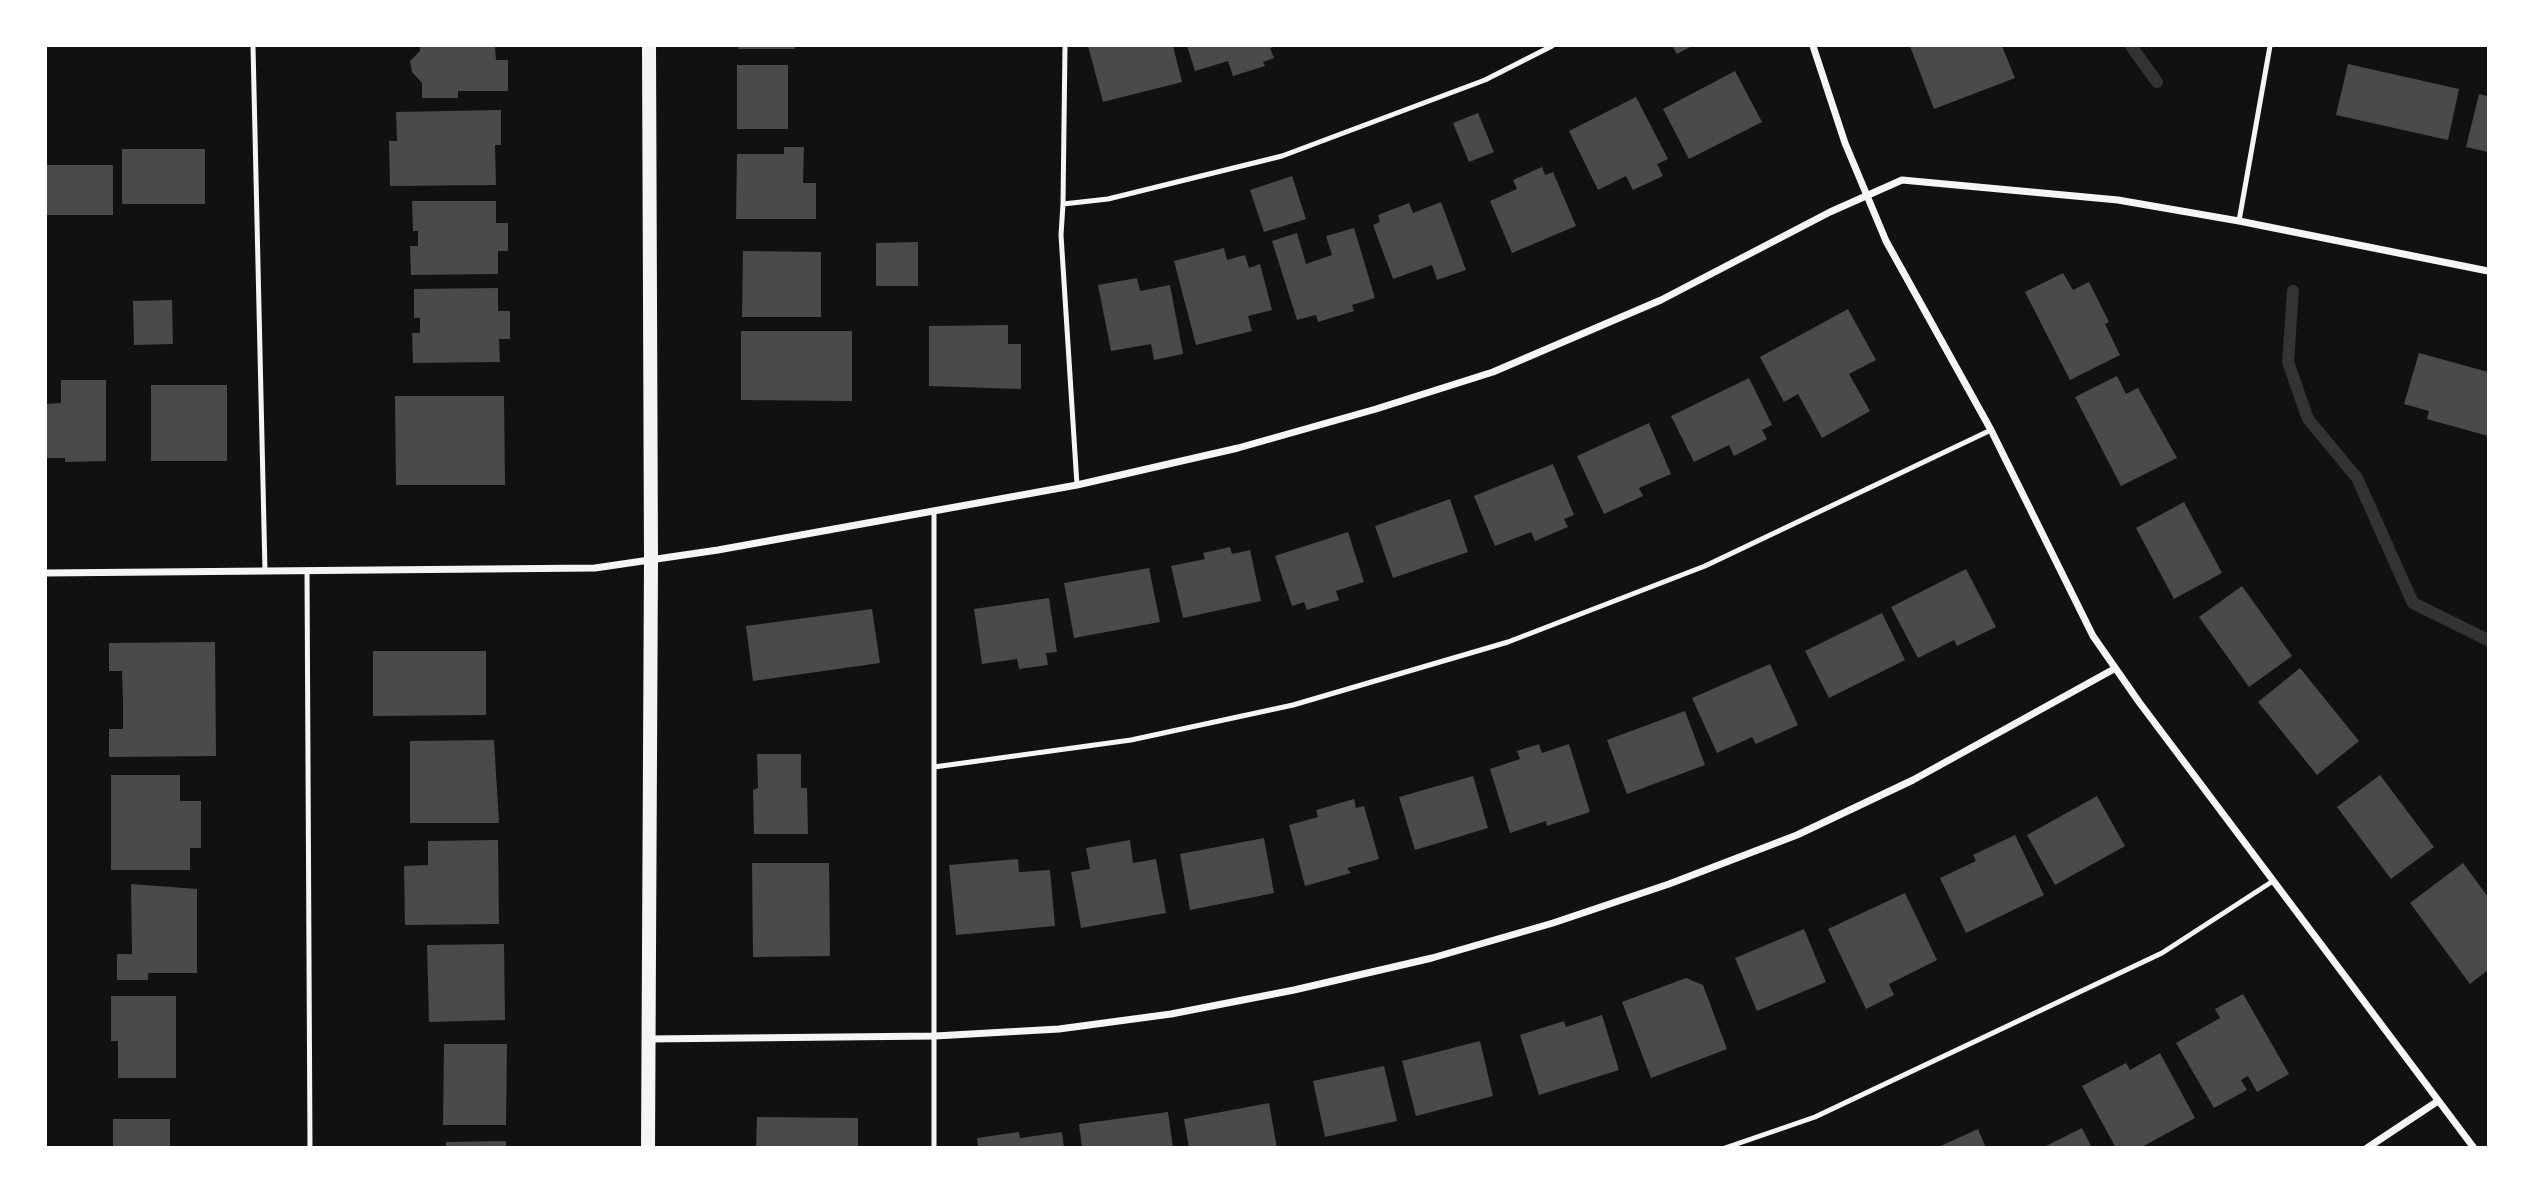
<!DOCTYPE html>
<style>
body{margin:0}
#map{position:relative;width:2534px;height:1193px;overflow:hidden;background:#111;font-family:"Asap Condensed",sans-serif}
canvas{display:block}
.frame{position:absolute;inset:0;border:47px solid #fff;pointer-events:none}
</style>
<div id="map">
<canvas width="2534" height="1193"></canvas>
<div class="frame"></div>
</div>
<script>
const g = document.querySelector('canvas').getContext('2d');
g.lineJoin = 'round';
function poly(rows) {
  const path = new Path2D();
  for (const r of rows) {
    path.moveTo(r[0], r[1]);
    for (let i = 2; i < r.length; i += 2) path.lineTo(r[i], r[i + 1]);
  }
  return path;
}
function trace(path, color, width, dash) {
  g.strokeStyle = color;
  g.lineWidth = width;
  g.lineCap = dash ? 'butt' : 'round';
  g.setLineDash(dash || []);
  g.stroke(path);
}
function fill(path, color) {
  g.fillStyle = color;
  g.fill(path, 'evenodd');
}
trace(poly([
 [2131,46,2157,82],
 [2293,291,2288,362,2308,419,2357,478,2413,603,2488,640]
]), '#333', 12);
fill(poly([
 [420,46,495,46,496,60,508,60,508,91,458,91,458,98,422,98,422,83,412,72,410,61,420,51],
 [738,46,795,46,795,49,738,49],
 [1088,46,1173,46,1182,82,1103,102],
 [1187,46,1277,46,1270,48,1274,58,1263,62,1265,66,1233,76,1228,61,1195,71],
 [1672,46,1692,46,1677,54],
 [1910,46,2002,46,2015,78,1934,109],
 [2348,64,2459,89,2448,140,2336,115],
 [737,65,788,65,788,129,737,129],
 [1735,71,1762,122,1689,159,1663,109],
 [2479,94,2488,96,2488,152,2466,147],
 [1636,97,1668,159,1657,164,1663,176,1633,190,1626,176,1598,190,1569,131],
 [501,110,501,145,495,145,496,185,390,186,389,141,397,141,396,112],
 [1478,113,1494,152,1469,162,1453,123],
 [784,147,804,147,803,183,816,183,816,219,736,219,737,154,784,154],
 [122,149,205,149,205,204,122,204],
 [46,165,113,165,113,215,46,215],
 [1542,167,1545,175,1553,172,1576,226,1512,253,1490,201,1517,189,1513,180],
 [1292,176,1306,219,1264,232,1250,190],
 [412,201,496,201,496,223,508,223,508,251,498,251,498,274,411,275,410,246,418,246,418,231,413,231],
 [1441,202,1466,270,1437,280,1432,265,1393,279,1373,225,1380,222,1378,215,1409,203,1413,213],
 [1354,228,1375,298,1352,305,1354,311,1318,322,1316,315,1297,320,1272,241,1297,233,1306,264,1332,255,1326,236],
 [918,242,918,286,876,286,876,243],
 [1224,248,1227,260,1245,255,1249,268,1260,264,1272,310,1248,316,1252,331,1196,345,1174,261],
 [743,251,821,252,821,317,742,317],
 [2063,273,2073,290,2089,282,2109,322,2105,324,2120,355,2070,380,2025,292],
 [1137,278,1140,291,1170,285,1183,354,1154,360,1151,344,1111,351,1098,285],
 [498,288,498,311,510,311,510,339,499,339,500,362,413,363,412,333,420,333,420,318,414,318,414,289],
 [172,300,173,344,134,345,133,301],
 [1848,309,1876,360,1849,374,1870,411,1822,438,1798,394,1784,402,1760,357],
 [1008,325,1008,344,1021,344,1021,389,929,386,929,326],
 [741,331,852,331,852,401,741,400],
 [2419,353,2488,372,2488,436,2427,419,2429,411,2404,404],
 [2117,376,2126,394,2138,388,2177,458,2121,486,2075,397],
 [1749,378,1772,425,1762,430,1767,439,1734,456,1729,445,1694,462,1671,416],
 [61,380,106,380,106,461,65,462,65,458,46,458,46,404,61,403],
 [151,385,227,385,227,461,151,461],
 [395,396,504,396,505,485,396,485],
 [1649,423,1671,474,1639,488,1643,496,1604,514,1577,456],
 [1553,464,1574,515,1564,519,1568,527,1535,541,1531,532,1495,546,1474,496],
 [1450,499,1468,552,1393,578,1375,526],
 [2184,502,2222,573,2174,599,2136,528],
 [1348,532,1364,582,1336,591,1339,600,1307,610,1304,602,1292,606,1275,556],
 [1230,547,1232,554,1250,550,1261,601,1183,618,1171,566,1205,559,1203,553],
 [1149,568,1160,622,1074,638,1064,583],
 [1966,569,1996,627,1957,646,1954,640,1918,658,1891,607],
 [2242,586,2292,656,2249,687,2199,617],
 [1049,598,1057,652,1046,653,1048,665,1019,669,1017,659,982,664,974,609],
 [872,609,880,663,753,681,746,626],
 [1882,613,1905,660,1829,698,1805,651],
 [215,642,216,756,109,757,109,729,123,729,123,700,122,671,109,671,109,643],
 [373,651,486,651,486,715,373,716],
 [1770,664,1798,725,1756,744,1752,737,1717,753,1692,698],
 [2300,668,2359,741,2317,775,2258,702],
 [1685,711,1705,765,1627,794,1607,740],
 [494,740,499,823,410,823,410,741],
 [1539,744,1542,753,1569,744,1590,812,1547,826,1546,821,1510,833,1490,769,1520,759,1517,751],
 [757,754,801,754,801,788,807,788,808,834,754,834,753,790,758,788],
 [111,775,180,775,180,801,201,801,201,848,190,848,190,870,111,870],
 [2380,775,2434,847,2391,879,2337,807],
 [1473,776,1488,828,1415,850,1399,797],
 [2097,796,2125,846,2055,885,2027,835],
 [1354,799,1356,808,1364,806,1379,859,1347,868,1351,873,1305,886,1289,825,1318,817,1316,810],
 [2015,835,2044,895,1966,933,1940,878,1976,861,1973,855],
 [1264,838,1274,893,1190,910,1180,854],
 [498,840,499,924,405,925,404,866,428,865,428,841],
 [1130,840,1133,863,1156,859,1166,913,1081,928,1071,872,1090,869,1086,848],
 [1018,859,1019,872,1050,870,1055,926,956,935,949,865],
 [752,863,829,863,830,956,753,957],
 [2463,863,2488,897,2488,970,2470,984,2410,903],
 [131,884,197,889,197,973,148,973,148,980,117,980,117,954,132,954],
 [1905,893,1937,960,1889,984,1894,995,1866,1009,1828,929],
 [1804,929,1826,982,1757,1011,1735,958],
 [504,944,505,1020,429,1022,427,945],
 [1686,978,1703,985,1727,1049,1651,1078,1622,1002],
 [2243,994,2289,1074,2257,1092,2248,1076,2241,1080,2247,1090,2214,1108,2176,1043,2220,1018,2215,1009],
 [111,996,176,996,176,1078,118,1078,118,1041,111,1041],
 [1602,1015,1619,1070,1539,1095,1520,1035,1564,1021,1566,1027],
 [1480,1041,1493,1096,1416,1116,1402,1061],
 [444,1044,507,1044,506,1125,443,1125],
 [2160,1053,2195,1118,2140,1148,2116,1148,2082,1086,2126,1063,2130,1070],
 [1384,1066,1397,1121,1325,1137,1313,1081],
 [1269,1103,1277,1148,1189,1148,1184,1119],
 [1168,1112,1173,1148,1082,1148,1079,1124],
 [757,1117,858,1118,858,1148,756,1148],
 [113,1119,170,1119,170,1148,113,1148],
 [2082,1128,2092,1148,2042,1148],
 [1978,1129,1986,1148,1936,1148],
 [1019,1132,1020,1138,1062,1132,1064,1148,978,1148,977,1138],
 [506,1141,506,1148,446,1148,446,1142]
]), '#4a4a4a');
trace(poly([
 [253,46,265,571],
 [1063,204,1065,46],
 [2239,221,2270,46],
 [1077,485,1061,235,1063,204,1108,199,1282,156,1485,80,1552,46],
 [307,571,310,1148],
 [934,767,1131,740,1293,705,1508,642,1705,566,1991,430],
 [934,1148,934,512],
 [1725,1148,1815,1117,2162,953,2273,881]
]), '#f5f5f5', 5);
trace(poly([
 [1813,46,1845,143,1886,241,1991,430,2093,636,2139,702,2474,1148],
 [46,573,595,568,718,550,1077,485,1238,448,1376,409,1493,372,1661,300,1830,212,1902,180,2118,200,2239,221,2488,271],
 [647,1039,935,1036,1059,1029,1171,1014,1294,990,1432,958,1553,923,1669,884,1797,835,1913,780,2114,669],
 [2367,1148,2438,1101]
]), '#f5f5f5', 7);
trace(poly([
 [648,1148,651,560,649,46]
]), '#f5f5f5', 14);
</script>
